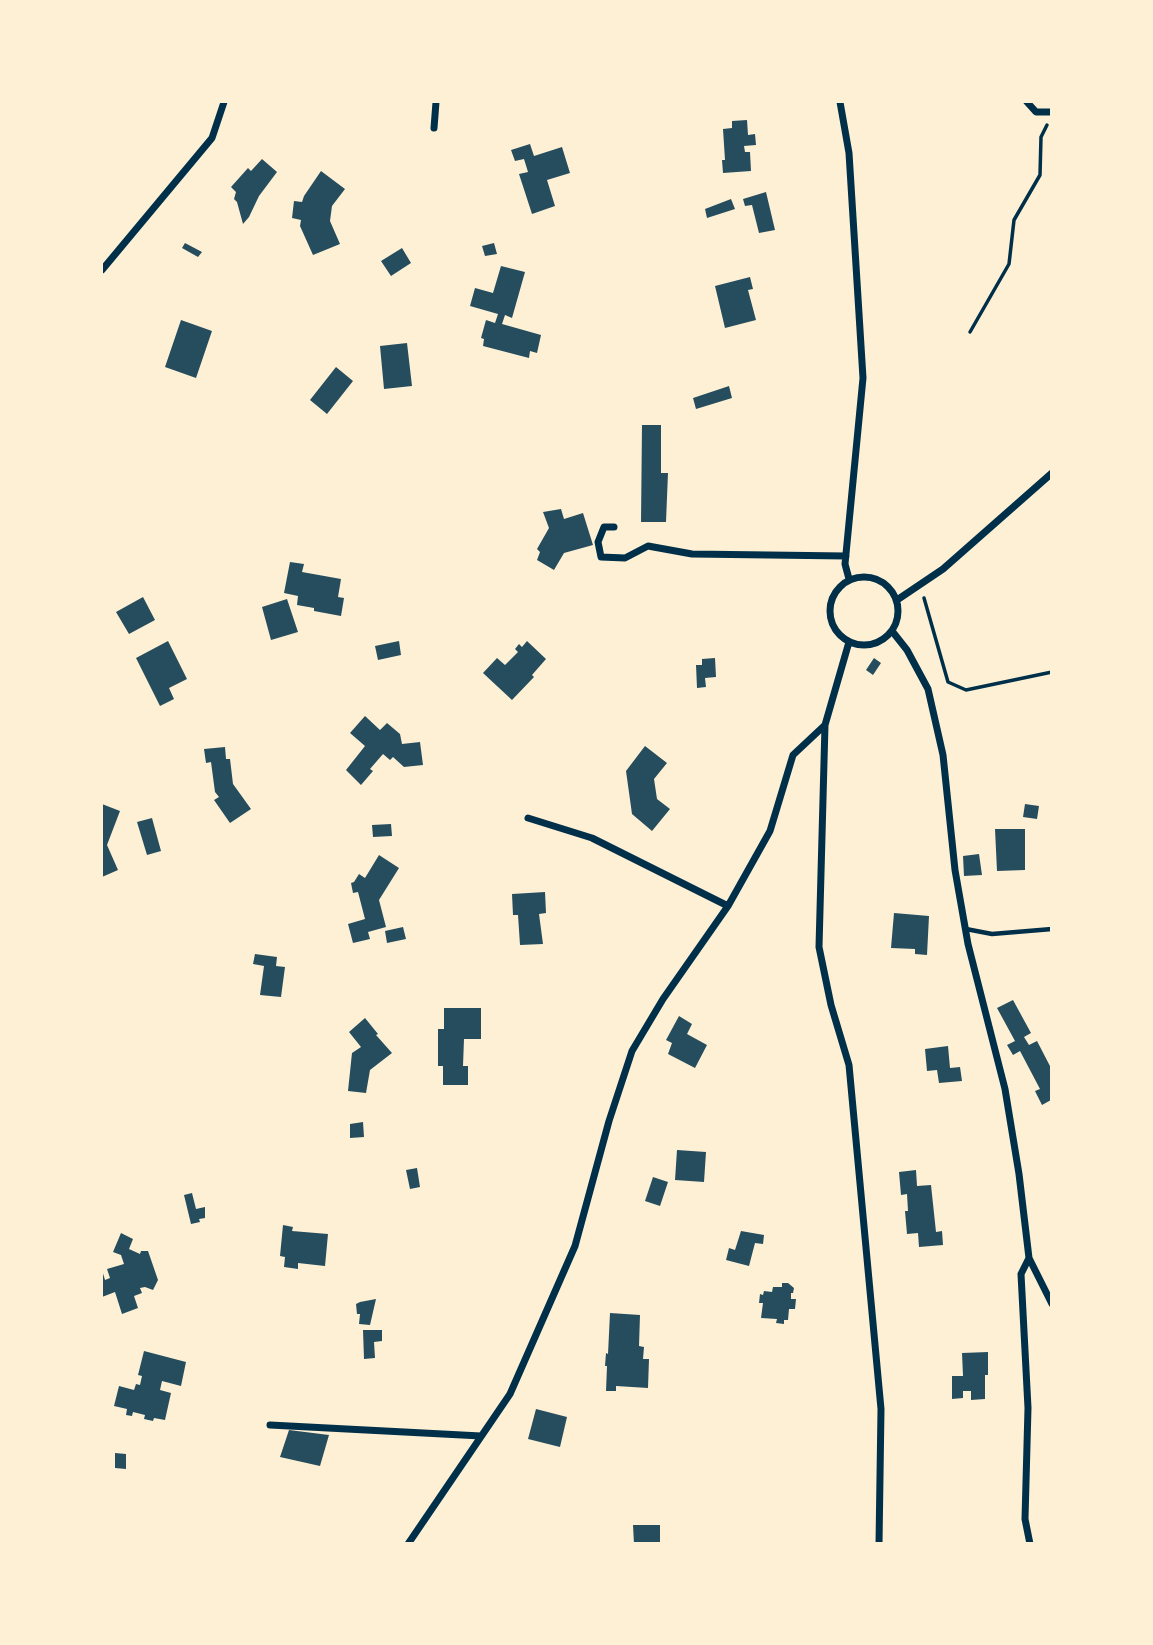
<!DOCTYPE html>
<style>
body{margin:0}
#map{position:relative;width:1153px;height:1645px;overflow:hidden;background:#fdf0d5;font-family:"Nunito Sans",sans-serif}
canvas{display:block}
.frame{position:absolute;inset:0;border:103px solid #fdf0d5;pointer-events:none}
</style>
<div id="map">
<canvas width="1153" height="1645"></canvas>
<div class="frame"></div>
</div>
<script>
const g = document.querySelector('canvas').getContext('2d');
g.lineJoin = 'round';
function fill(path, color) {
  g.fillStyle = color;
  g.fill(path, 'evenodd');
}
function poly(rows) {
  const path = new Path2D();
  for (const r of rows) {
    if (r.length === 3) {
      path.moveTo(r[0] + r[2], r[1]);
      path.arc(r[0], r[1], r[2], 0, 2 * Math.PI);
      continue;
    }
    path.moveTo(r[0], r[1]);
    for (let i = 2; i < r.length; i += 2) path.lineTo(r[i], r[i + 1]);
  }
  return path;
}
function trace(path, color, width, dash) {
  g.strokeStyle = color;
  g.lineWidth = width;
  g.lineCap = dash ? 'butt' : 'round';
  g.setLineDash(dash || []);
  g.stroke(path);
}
fill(poly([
 [747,120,748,135,755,134,756,145,744,146,745,152,750,152,751,171,723,173,722,160,725,160,723,129,732,128,732,121],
 [530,144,534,156,562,147,570,173,547,180,555,206,532,214,519,174,528,172,524,159,515,161,511,150],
 [262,159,277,172,259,196,249,217,243,224,237,202,234,199,236,192,231,187,248,168,251,171],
 [321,171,345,189,332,206,330,221,340,244,313,255,300,226,301,220,292,218,294,201,302,202,304,196],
 [766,192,775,230,759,233,752,205,745,206,743,199],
 [731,199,735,209,707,218,705,209],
 [185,243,202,252,198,257,182,248],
 [494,243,497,254,485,256,482,246],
 [402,248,411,263,391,276,381,261],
 [501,266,525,272,512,318,505,315,502,324,541,335,537,353,530,351,529,358,483,346,484,339,481,338,486,320,495,323,498,314,470,306,475,288,493,293],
 [750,277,753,289,748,290,756,320,725,328,715,286],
 [181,320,212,331,196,378,165,367],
 [407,343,412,386,384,389,380,346],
 [336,367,353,381,327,414,310,400],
 [729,386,732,398,696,409,693,398],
 [642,425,661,425,661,473,668,473,666,522,641,522],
 [561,509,564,519,583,513,593,545,564,553,554,570,537,560,540,552,537,549,549,528,543,512],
 [290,562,304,564,302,572,341,579,338,597,344,598,341,616,314,611,314,608,297,605,298,596,284,593],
 [143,597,155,620,129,634,116,612],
 [287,599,298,632,271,640,262,607],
 [168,641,187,679,169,688,174,699,160,706,136,658],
 [399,641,401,655,378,660,375,646],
 [527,641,546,659,532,675,534,677,512,700,483,673,497,658,505,665,518,652,515,649,519,644,522,647],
 [715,658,716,677,705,678,706,687,697,688,696,665,702,665,702,659],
 [874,658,881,663,873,675,866,670],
 [365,716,380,730,387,723,400,734,402,744,420,742,423,765,404,767,393,757,390,760,383,754,370,769,373,771,361,785,346,770,365,746,350,733],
 [645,746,667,763,654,779,657,799,670,809,652,831,632,814,626,771],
 [225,747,226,759,230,759,233,784,251,809,230,823,214,800,219,797,215,792,211,762,206,763,204,749],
 [102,804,120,811,107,845,118,870,102,877],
 [1025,804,1039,806,1037,819,1023,817],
 [152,818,161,851,147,855,137,822],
 [391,824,392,836,373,837,372,825],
 [995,829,1025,829,1025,870,997,871],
 [979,854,982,875,964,876,963,856],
 [379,855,399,868,379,900,386,927,368,932,370,939,353,943,348,924,365,919,358,892,353,893,351,883,354,882,359,874,365,878],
 [545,892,546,913,539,914,543,944,520,945,518,915,513,915,512,894],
 [894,913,929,916,927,955,915,954,915,949,891,948],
 [403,927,406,939,387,943,385,931],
 [255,954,277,957,276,966,285,967,281,997,260,995,264,966,253,964],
 [1013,1000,1031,1033,1024,1037,1029,1045,1037,1041,1051,1068,1051,1100,1042,1105,1035,1091,1040,1089,1020,1051,1013,1055,1007,1045,1015,1041,997,1008],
 [444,1008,481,1008,481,1039,464,1039,463,1066,468,1066,468,1085,443,1085,443,1066,438,1066,438,1029,444,1029],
 [679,1016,692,1024,687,1034,707,1045,695,1068,668,1054,672,1043,666,1040],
 [365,1018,378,1034,376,1035,392,1053,370,1070,366,1093,348,1091,352,1053,361,1047,349,1032],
 [948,1046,950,1068,960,1067,962,1081,939,1083,937,1070,927,1071,925,1049],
 [363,1122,364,1137,350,1138,350,1124],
 [677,1150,706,1152,704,1182,675,1180],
 [417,1168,420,1187,410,1189,406,1170],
 [916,1170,917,1186,931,1185,936,1232,942,1231,943,1245,919,1247,918,1233,907,1234,905,1211,908,1211,907,1194,901,1195,899,1172],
 [653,1177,668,1182,660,1206,645,1201],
 [192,1193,196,1209,205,1207,205,1218,199,1219,200,1222,191,1224,184,1195],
 [283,1225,293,1227,292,1231,328,1234,325,1266,298,1263,298,1269,284,1267,285,1257,280,1256],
 [741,1231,764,1235,763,1244,755,1243,749,1266,726,1260,729,1248,735,1250],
 [121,1233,133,1239,129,1249,140,1254,141,1251,148,1251,158,1280,153,1290,145,1287,140,1288,142,1293,134,1296,138,1308,122,1314,115,1292,102,1297,102,1270,105,1280,110,1278,107,1269,124,1264,121,1255,113,1252],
 [782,1283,788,1283,794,1288,793,1293,791,1293,791,1299,796,1299,795,1309,789,1309,788,1320,784,1320,784,1324,776,1323,777,1319,761,1318,763,1303,759,1303,760,1294,763,1295,764,1291,772,1292,773,1287,782,1287],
 [376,1299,370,1325,359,1324,360,1314,357,1314,356,1304,360,1302],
 [610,1313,640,1315,639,1346,644,1347,643,1359,649,1359,648,1388,616,1386,616,1391,606,1391,607,1366,605,1366,606,1353,608,1354],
 [363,1330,382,1330,382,1341,374,1342,375,1358,364,1359],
 [144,1351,186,1362,181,1386,162,1381,160,1390,171,1393,165,1420,154,1418,153,1421,144,1419,145,1415,133,1412,132,1416,126,1415,127,1409,114,1406,119,1386,134,1390,136,1384,140,1385,142,1376,138,1375],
 [988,1352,988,1375,985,1375,985,1399,971,1400,971,1391,963,1391,963,1398,952,1399,952,1376,963,1376,962,1353],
 [536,1409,567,1417,560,1447,528,1439],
 [289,1430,329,1435,320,1466,280,1457],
 [115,1453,126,1454,126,1469,115,1468],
 [633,1525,660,1525,660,1544,634,1544]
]), '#264d5e');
trace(poly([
 [970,332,1009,264,1014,220,1040,175,1041,137,1047,125],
 [924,598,948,682,966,690,1052,672]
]), '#003049', 3.5);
trace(poly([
 [966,929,992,934,1052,929]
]), '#003049', 4.5);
trace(poly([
 [840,102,849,153,863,378,845,564,849,579],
 [1027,102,1036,112,1052,112],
 [434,128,436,102],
 [102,270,212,138,224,102],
 [614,527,604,527,598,542,601,557,625,558,648,546,692,554,846,556],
 [864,611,34],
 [897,600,943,569,1052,473],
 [892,631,907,650,928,689,943,755,955,870,968,944,1005,1089,1019,1174,1029,1258,1021,1274,1028,1408,1025,1519,1030,1544],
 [825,725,819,947,831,1005,849,1065,881,1409,879,1544],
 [528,818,592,838,728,906],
 [1029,1258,1052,1304],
 [270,1425,481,1436],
 [408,1544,510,1394,575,1246,609,1121,632,1051,663,999,728,906,770,831,793,755,825,725,849,642]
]), '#003049', 7);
</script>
